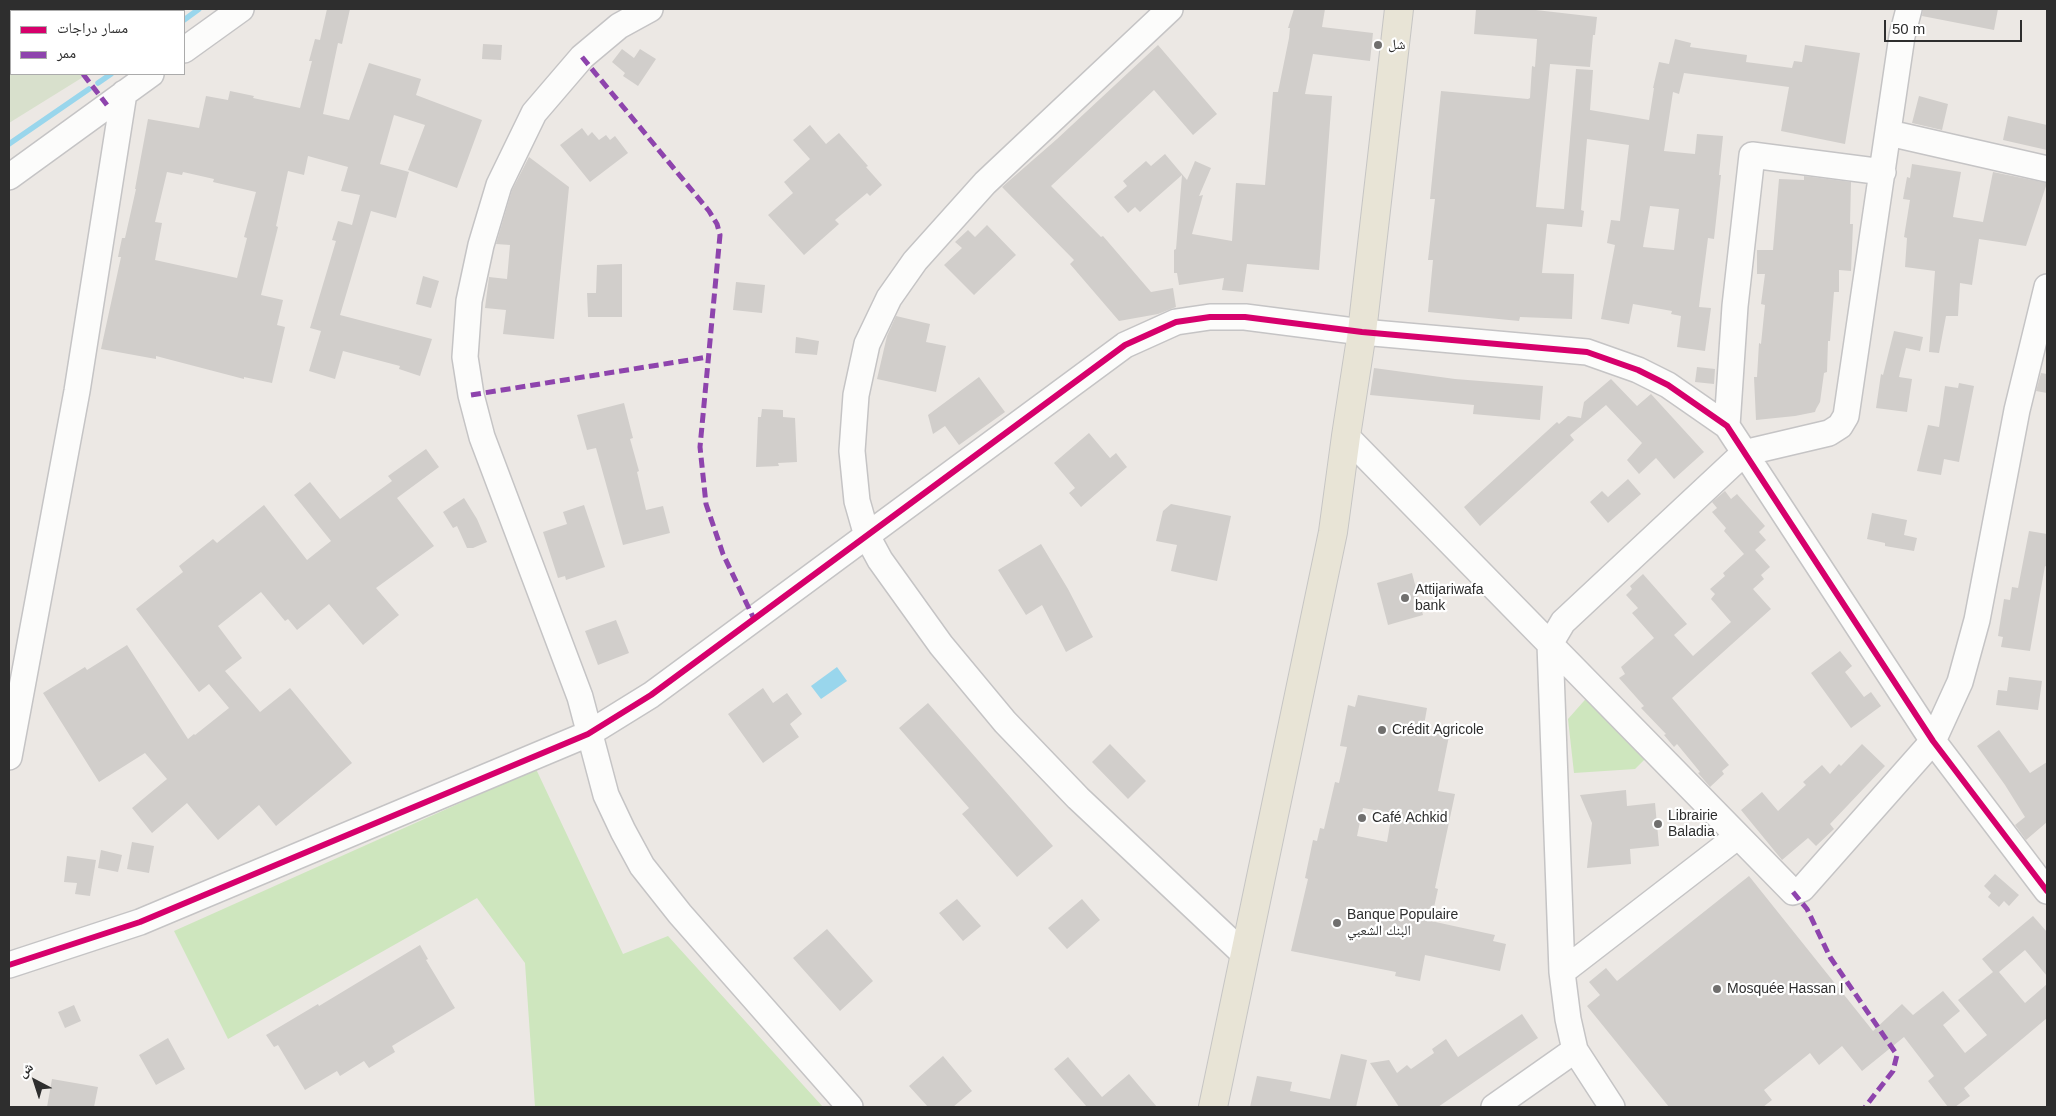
<!DOCTYPE html>
<meta charset="utf-8">
<style>
body{margin:0}
#map{position:relative;width:2056px;height:1116px;overflow:hidden;background:#ece8e4;font-family:Arial,"Noto Naskh Arabic",sans-serif}
canvas{display:block}
.frame{position:absolute;inset:0;border:10px solid #2e2e2e;pointer-events:none}
.legend{position:absolute;left:10px;top:10px;width:175px;height:65px;box-sizing:border-box;background:#fff;border:1px solid #ababab;margin:0;padding:6px 9px;list-style:none;font-size:15px;color:#2e2e2e}
.legend li{display:flex;align-items:center;gap:10px;height:25px}
.legend b{width:25px;border:1px solid #ababab}
.north{position:absolute;left:10px;top:1056px;width:50px;height:50px;-webkit-text-stroke:4px #fff;paint-order:stroke;rotate:320deg;font-size:14px;font-weight:700;line-height:20px;text-align:center;color:#2e2e2e}
.north::after{content:'';display:block;margin:auto;width:18px;height:22px;background:#2e2e2e;clip-path:polygon(50% 0,100% 100%,50% 72%,0 100%)}
.scale{position:absolute;left:1884px;top:20px;width:138px;height:22px;box-sizing:border-box;border:2px solid #2e2e2e;border-top:0;padding-left:6px;font-size:15px;line-height:18px;white-space:nowrap;color:#2e2e2e;-webkit-text-stroke:4px #fff;paint-order:stroke}
</style>
<div id="map">
<canvas width="2056" height="1116"></canvas>
<div class="frame"></div>
<ul class="legend">
<li><b style="height:6px;background:#d6006c"></b>مسار دراجات</li>
<li><b style="height:6px;background:#8e44ad"></b>ممر</li>
</ul>
<div class="north">ش</div>
<div class="scale">50 m</div>
</div>
<script>
const g = document.querySelector('canvas').getContext('2d');
g.lineJoin = 'round';
function fill(path, color) {
  g.fillStyle = color;
  g.fill(path, 'evenodd');
}
function poly(rows) {
  const path = new Path2D();
  for (const r of rows) {
    path.moveTo(r[0], r[1]);
    for (let i = 2; i < r.length; i += 2) path.lineTo(r[i], r[i + 1]);
  }
  return path;
}
function trace(path, color, width, dash) {
  g.strokeStyle = color;
  g.lineWidth = width;
  g.lineCap = dash ? 'butt' : 'round';
  g.setLineDash(dash || []);
  g.stroke(path);
}
function drawText(font, color, halo, rows, align = 'center') {
  g.font = font + ' Arial,"Noto Naskh Arabic",sans-serif';
  g.lineWidth = 4.5;
  g.setLineDash([]);
  g.textBaseline = 'middle';
  g.strokeStyle = halo;
  g.fillStyle = color;
  for (const [text, x, y, turn = 0] of rows) {
    g.save();
    g.translate(x, y);
    g.rotate((+turn || 0) * Math.PI / 180);
    g.textAlign = isNaN(turn) ? turn : align;
    if (halo) g.strokeText(text, 0, 0);
    g.fillText(text, 0, 0);
    g.restore();
  }
}
fill(poly([
 [1591,693,1647,757,1635,769,1574,773,1568,719],
 [536,769,623,954,668,936,823,1107,535,1107,525,963,477,898,228,1039,174,931]
]), '#cee6be');
fill(poly([
 [9,9,181,9,177,11,11,11,11,74,88,74,9,123]
]), '#d8e0cc');
fill(poly([
 [837,667,847,681,821,699,811,686]
]), '#99d6ec');
trace(poly([
 [184,20,199,9],
 [98,83,111,74],
 [9,144,89,89]
]), '#99d6ec', 5.5);
fill(poly([
 [327,9,350,9,342,44,338,43,323,114,349,120,369,63,421,79,416,95,482,120,457,188,408,170,425,125,394,115,380,164,409,172,396,218,371,211,340,315,432,339,420,376,399,369,400,366,343,351,335,379,309,371,321,331,310,328,336,241,332,240,338,221,352,225,360,195,341,191,348,167,308,156,304,175,288,171,276,226,278,227,261,295,283,300,277,325,285,327,272,383,244,377,244,379,156,356,156,359,101,349,121,257,118,257,122,238,125,238,136,189,135,189,148,119,199,128,206,96,228,100,230,91,254,96,253,98,300,108,312,61,309,61,315,39,320,40],
 [167,172,182,175,183,172,214,179,213,182,256,192,244,237,247,238,237,278,155,260,162,223,155,222],
 [1294,9,1325,9,1322,27,1373,33,1370,61,1313,54,1305,94,1332,96,1319,270,1247,264,1243,292,1222,290,1224,278,1179,285,1177,273,1174,273,1174,250,1176,249,1182,175,1140,212,1135,207,1128,213,1114,197,1127,186,1123,181,1146,161,1151,166,1165,154,1187,180,1195,161,1211,168,1199,196,1203,195,1192,234,1232,241,1236,183,1265,185,1273,92,1278,92,1289,38,1290,28,1288,28],
 [1476,9,1527,9,1597,17,1595,35,1593,35,1590,67,1550,64,1536,207,1564,209,1576,69,1593,70,1590,110,1649,120,1654,88,1653,88,1659,62,1669,64,1675,39,1691,43,1690,47,1747,55,1746,62,1792,68,1794,61,1802,62,1805,45,1860,53,1845,144,1781,131,1789,87,1684,73,1679,94,1673,92,1664,151,1695,154,1697,134,1723,136,1719,175,1721,175,1714,239,1708,238,1699,307,1711,308,1705,351,1677,347,1681,316,1671,314,1672,311,1633,304,1629,324,1601,319,1615,245,1607,243,1611,220,1620,221,1629,145,1587,139,1581,210,1584,211,1582,227,1547,224,1542,273,1574,274,1572,319,1520,317,1519,321,1428,312,1433,260,1428,260,1435,199,1430,199,1441,91,1528,99,1530,98,1532,66,1535,67,1537,39,1474,34],
 [1650,206,1679,209,1674,250,1643,247],
 [1923,9,1998,9,1994,30,1922,16],
 [483,44,502,45,501,60,482,59],
 [1158,45,1217,114,1193,135,1154,90,1051,186,1101,237,1103,236,1151,292,1173,288,1176,307,1158,314,1119,321,1070,264,1074,260,1002,187,1057,139],
 [622,49,634,58,640,49,656,59,638,86,623,76,625,73,612,62],
 [1919,96,1948,104,1942,130,1912,123],
 [2008,116,2047,125,2047,150,2003,140],
 [810,125,826,144,839,133,868,166,866,167,882,185,870,196,867,193,835,220,839,224,804,255,768,215,793,193,784,182,810,159,793,140],
 [582,128,588,136,592,132,599,140,606,135,610,140,615,136,628,153,590,182,560,145],
 [529,157,569,187,554,339,503,334,506,310,485,308,489,277,507,279,510,245,496,244,512,190],
 [1912,164,1961,172,1953,217,1983,222,1993,172,2047,183,2026,246,1979,239,1972,285,1960,283,1958,316,1946,316,1939,353,1929,352,1935,271,1905,267,1907,238,1904,237,1910,200,1903,199,1907,177,1910,178],
 [1804,176,1851,182,1850,224,1853,224,1851,271,1839,270,1839,292,1834,292,1830,341,1828,341,1827,372,1824,373,1820,402,1816,409,1815,412,1795,416,1756,420,1754,377,1757,377,1759,343,1761,344,1765,305,1761,304,1765,274,1757,274,1757,250,1773,250,1779,179,1804,180],
 [987,225,1016,255,974,295,944,265,962,248,955,242,968,230,975,237],
 [622,264,622,317,588,317,587,293,596,293,597,265],
 [423,276,439,281,431,308,416,304],
 [736,282,765,285,762,313,733,310],
 [896,316,930,324,926,342,946,346,936,392,877,379,887,336],
 [1894,331,1923,337,1920,351,1906,348,1899,377,1912,379,1907,412,1876,408,1881,374,1883,375],
 [796,337,819,341,817,355,795,353],
 [1697,367,1715,369,1714,384,1695,382],
 [1374,368,1455,379,1543,386,1540,420,1473,414,1474,405,1370,395],
 [2041,373,2047,374,2047,393,2036,391],
 [979,377,1005,412,959,445,945,426,933,434,928,415],
 [1611,379,1637,406,1651,394,1704,452,1674,479,1656,458,1639,474,1627,460,1642,443,1606,405,1570,435,1574,440,1480,526,1464,507,1557,422,1559,424,1568,416,1581,418,1584,402],
 [1959,383,1974,386,1959,462,1944,459,1941,475,1917,471,1928,425,1939,427,1945,386,1958,388],
 [624,403,633,438,630,439,639,471,637,472,646,510,663,506,670,533,623,545,596,448,587,450,577,415],
 [762,409,783,410,783,417,795,418,797,462,778,463,779,466,756,467,758,417,761,417],
 [1089,433,1110,458,1116,453,1127,467,1081,507,1069,493,1075,488,1054,463],
 [426,449,439,467,397,498,434,546,376,588,399,615,363,645,329,604,297,630,288,619,285,621,261,592,218,626,242,658,225,671,260,712,290,688,352,763,276,826,259,805,218,840,187,803,152,833,132,808,167,779,145,753,99,782,43,693,85,667,87,670,127,645,188,739,194,734,195,735,229,708,209,684,199,692,136,609,183,572,179,566,213,539,217,543,264,505,307,560,331,541,294,495,310,482,340,519,392,481,388,476],
 [1628,479,1641,494,1608,523,1590,502,1602,491,1608,497],
 [1725,491,1731,499,1737,494,1765,526,1759,532,1766,540,1755,550,1770,567,1761,575,1764,579,1753,589,1771,609,1672,698,1729,765,1722,771,1724,774,1710,787,1698,773,1700,772,1677,744,1674,747,1664,735,1666,734,1641,708,1644,706,1619,678,1625,674,1621,667,1654,638,1632,613,1638,608,1626,595,1632,589,1630,586,1643,574,1687,624,1674,635,1693,656,1731,622,1711,599,1715,594,1710,589,1725,576,1723,573,1744,554,1724,531,1726,528,1712,512,1717,508,1712,502],
 [464,498,477,519,487,542,473,548,467,548,457,526,453,528,443,512],
 [1171,504,1231,516,1217,581,1171,571,1177,545,1156,541,1163,511],
 [584,505,605,567,566,580,565,576,558,578,543,532,567,524,563,512],
 [1872,513,1907,520,1904,535,1917,538,1914,551,1885,546,1885,543,1867,539],
 [2029,531,2047,534,2047,567,2045,566,2030,651,2001,647,2003,637,1998,636,2004,599,2010,600,2012,587,2018,588],
 [1041,544,1068,589,1093,637,1066,652,1042,605,1026,615,998,570],
 [1412,573,1423,615,1388,625,1377,583],
 [616,620,629,653,598,665,585,631],
 [1840,651,1852,666,1845,672,1864,697,1871,692,1881,706,1851,728,1811,673],
 [2009,677,2042,681,2038,710,1996,705,1998,690,2007,691],
 [763,688,773,703,787,693,802,714,790,724,799,737,763,763,728,714],
 [1358,695,1427,708,1423,731,1449,736,1438,791,1455,794,1435,888,1438,889,1431,921,1495,935,1493,941,1506,944,1500,971,1425,955,1420,981,1395,976,1396,972,1291,951,1308,879,1305,878,1313,840,1317,841,1320,828,1324,829,1335,782,1339,783,1347,747,1340,746,1348,705,1355,707],
 [1363,808,1392,813,1387,842,1357,836],
 [928,703,1053,846,1017,877,962,814,969,808,899,728],
 [1999,730,2030,773,2047,762,2047,822,2026,840,2015,825,2025,817,2005,785,1977,746],
 [1110,744,1146,781,1128,799,1092,762],
 [1862,744,1885,766,1830,824,1834,829,1816,846,1808,838,1782,860,1741,810,1762,792,1778,811,1806,785,1803,782,1822,765,1830,774,1839,764,1841,766],
 [1626,790,1627,806,1655,803,1659,846,1630,849,1631,864,1587,868,1592,823,1580,795],
 [132,842,154,846,149,873,127,869],
 [101,850,122,855,118,872,98,868],
 [67,856,96,860,90,896,75,894,77,883,64,882],
 [1995,874,2019,895,2009,906,2004,901,1999,907,1988,897,1991,893,1984,886],
 [1749,876,1873,1031,1902,1004,1913,1015,1943,991,1960,1011,1943,1025,1965,1053,1987,1035,1958,1000,1993,972,1982,959,2033,916,2047,932,2047,976,2025,950,1999,972,2025,1003,2047,984,2047,1018,1964,1088,1970,1096,1955,1107,1948,1107,1928,1081,1934,1076,1904,1037,1862,1071,1842,1046,1819,1065,1810,1053,1764,1090,1772,1100,1763,1107,1669,1107,1587,1006,1600,995,1589,982,1606,968,1617,981],
 [957,899,981,926,963,941,939,913],
 [1082,899,1100,920,1067,949,1048,928],
 [827,929,873,981,840,1011,793,958],
 [420,945,428,959,426,960,455,1008,392,1046,395,1052,369,1068,364,1061,340,1076,337,1071,305,1090,278,1045,274,1047,266,1035,318,1004,319,1006],
 [74,1005,81,1021,65,1028,58,1012],
 [1522,1014,1538,1038,1438,1107,1399,1107,1370,1063,1389,1060,1397,1073,1407,1065,1411,1069,1434,1053,1432,1049,1446,1039,1458,1057],
 [168,1038,185,1069,156,1085,139,1055],
 [1341,1054,1367,1060,1356,1107,1250,1107,1257,1076,1292,1082,1290,1091,1330,1099],
 [943,1056,972,1091,953,1107,928,1107,909,1086],
 [1068,1057,1102,1097,1129,1074,1157,1107,1087,1107,1054,1069],
 [52,1079,98,1087,94,1107,47,1107]
]), '#d1cecb');
const minor = poly([
 [650,9,619,26,582,57,534,113,499,185,481,245,469,301,465,357,471,395,482,437,580,697,606,795,623,831,642,866,680,914,850,1107],
 [1170,9,985,183,915,261,889,298,867,344,856,395,852,451,857,501,867,536,880,560,941,645,1005,722,1078,798,1245,955],
 [184,50,241,9],
 [1889,133,2047,169],
 [9,177,151,74],
 [1727,426,1735,306,1752,155,1883,172],
 [1346,436,1793,892,1802,889,1933,741,1960,682,1977,620,2017,410,2047,287],
 [9,757,77,391,124,93],
 [9,965,140,922,588,734,651,695,1125,345,1176,322,1210,317,1245,317,1362,332,1587,352,1638,370,1668,385,1727,426,1933,741,2047,891],
 [1562,972,1738,836],
 [1494,1107,1575,1050],
 [1612,1107,1575,1050,1568,1019,1562,972,1550,644,1563,622,1744,453,1829,433,1840,426,1846,416,1902,36,1909,9]
]);
const major = poly([
 [1213,1107,1333,532,1346,436,1362,332,1399,9]
]);
trace(minor, '#c5c4c5', 28);
trace(major, '#c6c5c4', 30);
trace(minor, '#fcfcfb', 25);
trace(major, '#e8e4d6', 28);
trace(poly([
 [9,51,11,52],
 [582,57,709,211,717,224,720,235,700,447,706,504,723,554,754,619],
 [83,74,107,105],
 [471,395,708,357],
 [1793,892,1807,909,1830,957,1897,1055,1893,1071,1865,1107]
]), '#8e44ad', 5, [10, 5]);
trace(poly([
 [9,965,140,922,588,734,651,695,1125,345,1176,322,1210,317,1245,317,1362,332,1587,352,1638,370,1668,385,1727,426,1933,741,2047,891]
]), '#d6006c', 6);
for (const [x, y, r, color] of [
 [1378,45,5,"#706f6e"],
 [1405,598,5,"#706f6e"],
 [1382,730,5,"#706f6e"],
 [1362,818,5,"#706f6e"],
 [1658,824,5,"#706f6e"],
 [1337,923,5,"#706f6e"],
 [1717,989,5,"#706f6e"]
]) {
  const dot = new Path2D();
  dot.arc(x, y, r, 0, 2 * Math.PI);
  g.fillStyle = color;
  g.fill(dot);
  trace(dot, '#fff', 2);
}
drawText('14px', '#2e2e2e', '#fff', [
 ["شل",1388,45],
 ["Attijariwafa",1415,590],
 ["bank",1415,606],
 ["Crédit Agricole",1392,730],
 ["Librairie",1668,816],
 ["Baladia",1668,832],
 ["Café Achkid",1372,818],
 ["Banque Populaire",1347,915],
 ["البنك الشعبي",1347,931],
 ["Mosquée Hassan I",1727,989]
], 'left');
</script>
